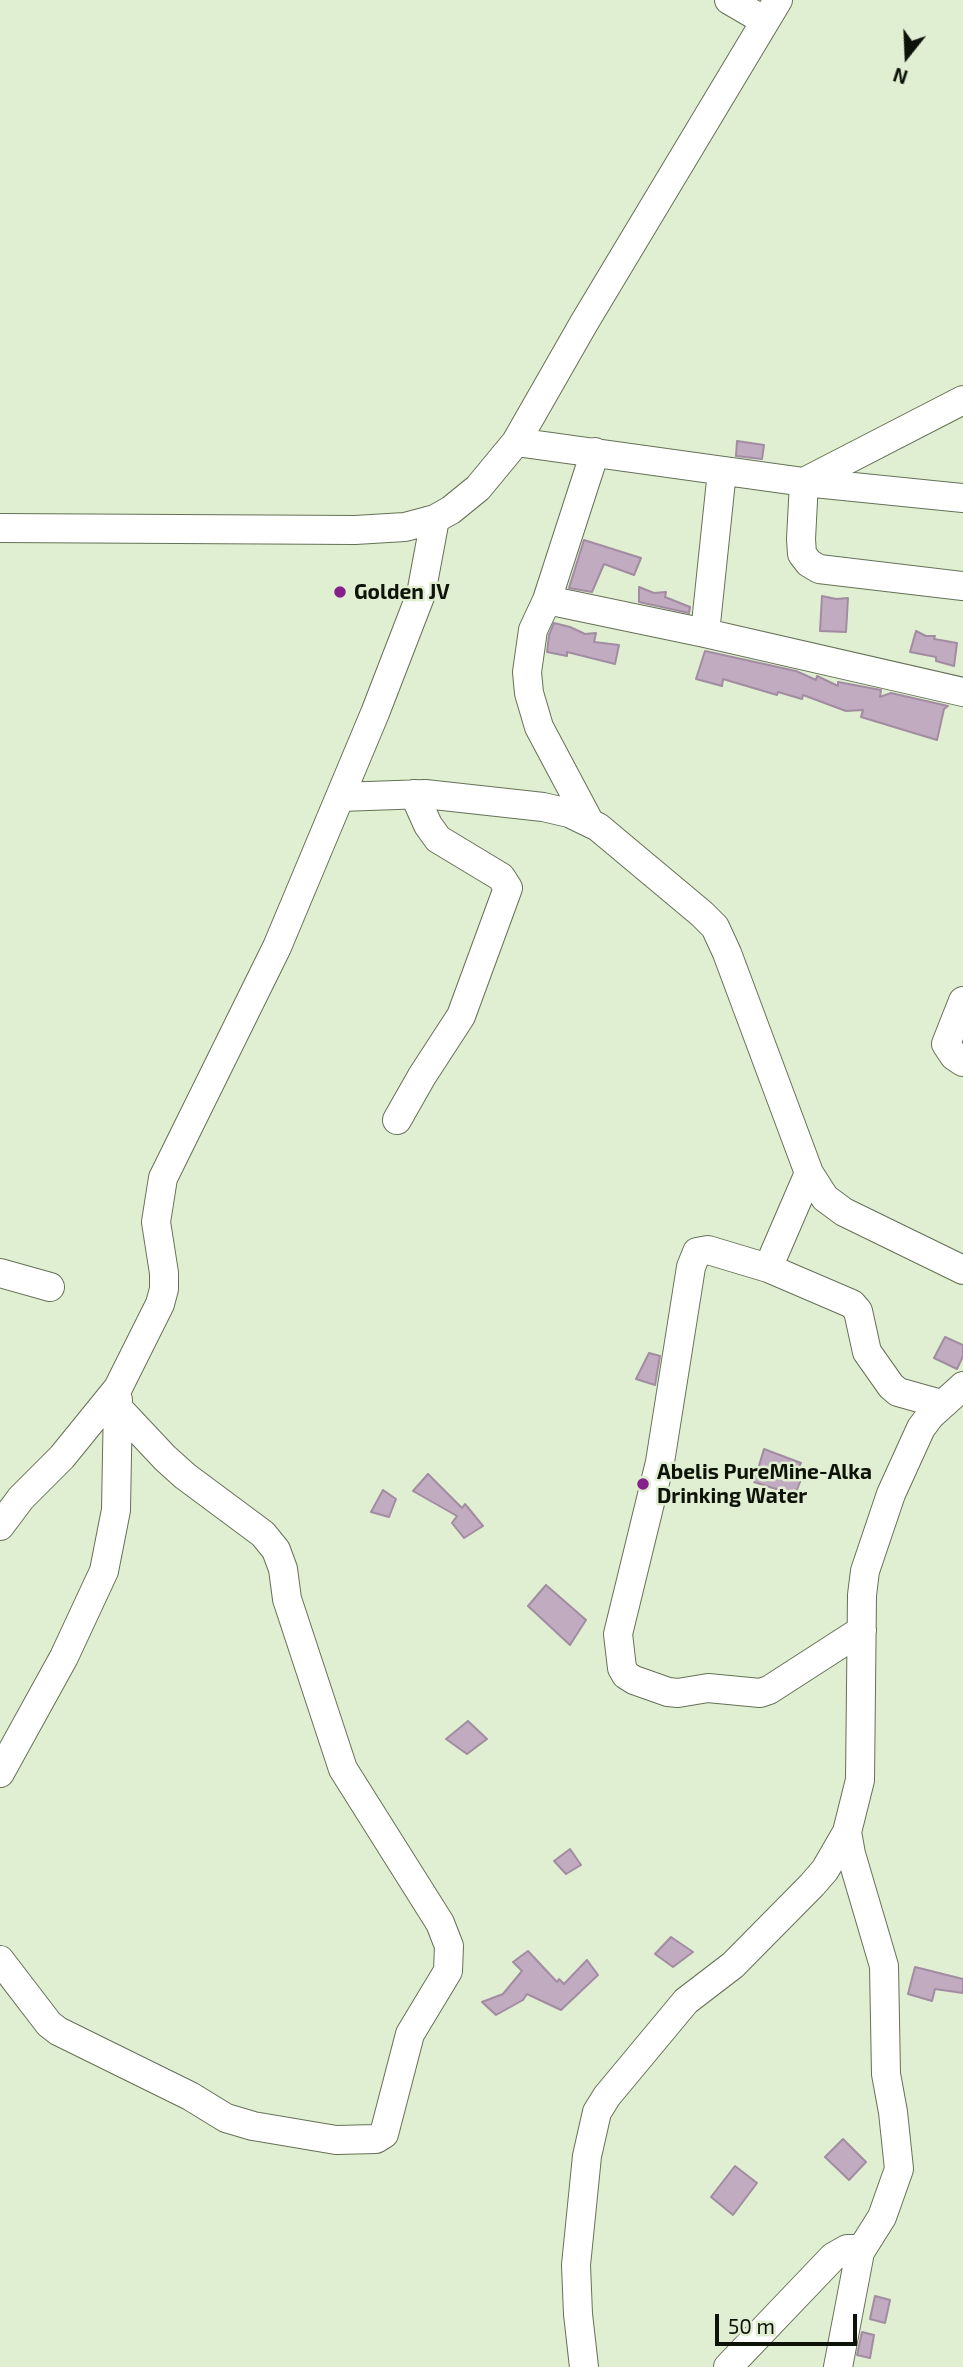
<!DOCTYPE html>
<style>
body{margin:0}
#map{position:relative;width:963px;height:2367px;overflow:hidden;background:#e0eed1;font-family:"Exo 2",sans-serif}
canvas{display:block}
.north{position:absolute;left:872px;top:21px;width:70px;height:70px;-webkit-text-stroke:5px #e0eed1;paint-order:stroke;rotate:198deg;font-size:19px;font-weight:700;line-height:28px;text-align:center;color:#0e1309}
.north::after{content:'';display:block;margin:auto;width:24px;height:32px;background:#0e1309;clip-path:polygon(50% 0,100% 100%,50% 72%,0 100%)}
.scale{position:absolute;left:715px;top:2314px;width:142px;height:32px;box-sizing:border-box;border:4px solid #0e1309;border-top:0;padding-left:9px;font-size:21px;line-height:24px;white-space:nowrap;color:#0e1309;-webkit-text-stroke:5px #e0eed1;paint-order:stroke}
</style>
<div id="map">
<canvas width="963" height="2367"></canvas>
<div class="north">N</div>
<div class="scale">50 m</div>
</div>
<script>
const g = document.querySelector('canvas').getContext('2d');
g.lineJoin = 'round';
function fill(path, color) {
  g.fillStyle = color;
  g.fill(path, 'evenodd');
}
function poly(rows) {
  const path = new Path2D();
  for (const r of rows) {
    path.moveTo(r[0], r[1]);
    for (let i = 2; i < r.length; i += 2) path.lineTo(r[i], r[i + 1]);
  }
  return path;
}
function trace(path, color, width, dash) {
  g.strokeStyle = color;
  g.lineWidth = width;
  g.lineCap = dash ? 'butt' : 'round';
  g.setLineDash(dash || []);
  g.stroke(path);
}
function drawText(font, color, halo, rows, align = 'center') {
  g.font = font + ' "Exo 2",sans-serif';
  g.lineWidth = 5;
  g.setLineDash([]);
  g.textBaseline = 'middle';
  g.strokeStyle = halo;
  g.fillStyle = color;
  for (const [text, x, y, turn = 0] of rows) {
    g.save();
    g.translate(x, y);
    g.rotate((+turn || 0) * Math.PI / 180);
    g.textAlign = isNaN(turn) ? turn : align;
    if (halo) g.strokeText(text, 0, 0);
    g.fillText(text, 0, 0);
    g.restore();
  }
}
const building = poly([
 [737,441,764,445,762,459,736,456,737,441],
 [584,540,641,558,634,575,604,564,592,592,569,588,584,540],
 [639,587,654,593,666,592,665,597,690,607,689,613,639,602,639,587],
 [822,596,836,599,848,598,846,632,820,631,822,596],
 [554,623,570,627,585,634,596,633,594,642,619,645,615,664,567,652,567,656,547,652,549,635,554,623],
 [916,631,926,636,935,636,934,639,957,643,954,666,936,661,936,657,910,652,916,631],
 [705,651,796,671,816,680,817,676,838,686,838,682,881,690,880,697,891,693,948,706,944,709,937,740,861,717,863,710,846,711,803,695,802,699,778,692,777,695,723,679,722,686,696,679,705,651],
 [945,1337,963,1345,963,1356,957,1369,934,1358,945,1337],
 [649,1353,660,1356,655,1385,636,1379,649,1353],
 [764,1449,801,1463,796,1472,803,1474,795,1495,754,1482,764,1449],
 [428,1474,462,1508,465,1504,483,1526,464,1538,452,1523,457,1516,413,1491,428,1474],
 [383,1490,396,1499,389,1517,371,1512,383,1490],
 [546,1585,586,1620,570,1645,528,1606,546,1585],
 [468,1721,487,1739,467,1754,446,1739,468,1721],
 [570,1849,581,1865,566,1874,554,1861,570,1849],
 [671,1937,693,1952,673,1967,655,1954,671,1937],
 [528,1951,557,1982,559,1979,564,1984,587,1960,598,1975,561,2010,527,1994,523,2000,496,2015,482,2002,503,1994,522,1971,513,1962,528,1951],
 [915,1967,963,1979,963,1993,935,1989,932,2001,908,1994,915,1967],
 [843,2139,866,2162,849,2180,825,2157,843,2139],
 [735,2166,757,2183,733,2215,711,2197,735,2166],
 [875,2296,890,2300,885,2323,870,2319,875,2296],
 [862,2332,874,2335,870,2358,857,2355,862,2332]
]);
fill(building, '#c1abc1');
trace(building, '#a28ca2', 2);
const minor = poly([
 [729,0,765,21],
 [963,400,804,482,801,539,802,554,809,563,819,569,963,586],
 [516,442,804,482,963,498],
 [0,528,355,530,405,527,435,519,451,510,478,488,516,442,584,323,778,0],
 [547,600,705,633,963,692],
 [705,633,722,471],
 [340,797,425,794,543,807,569,813,598,827,702,914,715,927,727,953,809,1173,825,1198,844,1212,963,1270],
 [589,821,539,727,529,693,527,672,533,630,547,600,595,452],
 [963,1001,946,1044,954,1056,963,1062],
 [397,1120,422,1076,461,1016,508,888,501,877,438,839,428,825,414,794],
 [768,1268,809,1173],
 [0,1273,50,1287],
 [0,1526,21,1498,62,1457,118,1388,160,1304,164,1289,164,1273,156,1222,163,1178,277,947,375,713,421,594,435,519],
 [862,1630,769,1690,760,1693,708,1688,678,1693,668,1692,634,1680,626,1675,622,1668,618,1634,660,1462,691,1267,697,1252,708,1250,768,1268,852,1304,858,1311,867,1352,891,1386,898,1392,941,1404],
 [0,1773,64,1657,104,1571,116,1510,118,1400],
 [0,1960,49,2024,58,2031,190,2096,226,2118,253,2126,336,2140,376,2139,384,2134,410,2034,448,1971,449,1946,440,1923,343,1769,287,1599,283,1569,276,1550,263,1534,185,1476,165,1458,118,1408],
 [584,2367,578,2314,576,2265,587,2156,597,2112,607,2096,686,2001,733,1965,812,1885,825,1870,847,1832],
 [728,2367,833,2257,847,2249,862,2249],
 [838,2367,860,2252,882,2217,899,2169,893,2112,886,2074,884,1966,851,1854,847,1832,860,1780,862,1595,865,1571,891,1494,921,1428,930,1416,963,1386]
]);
trace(minor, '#657157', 30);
trace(minor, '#fff', 28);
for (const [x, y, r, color] of [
 [340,592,7,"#85218a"],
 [643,1484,7,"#85218a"]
]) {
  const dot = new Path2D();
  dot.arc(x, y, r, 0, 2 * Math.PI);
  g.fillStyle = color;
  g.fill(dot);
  trace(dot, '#e0eed1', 2.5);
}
drawText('bold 21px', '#0e1309', '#e0eed1', [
 ["Golden JV",354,592],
 ["Abelis PureMine-Alka",657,1472],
 ["Drinking Water",657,1496]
], 'left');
</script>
